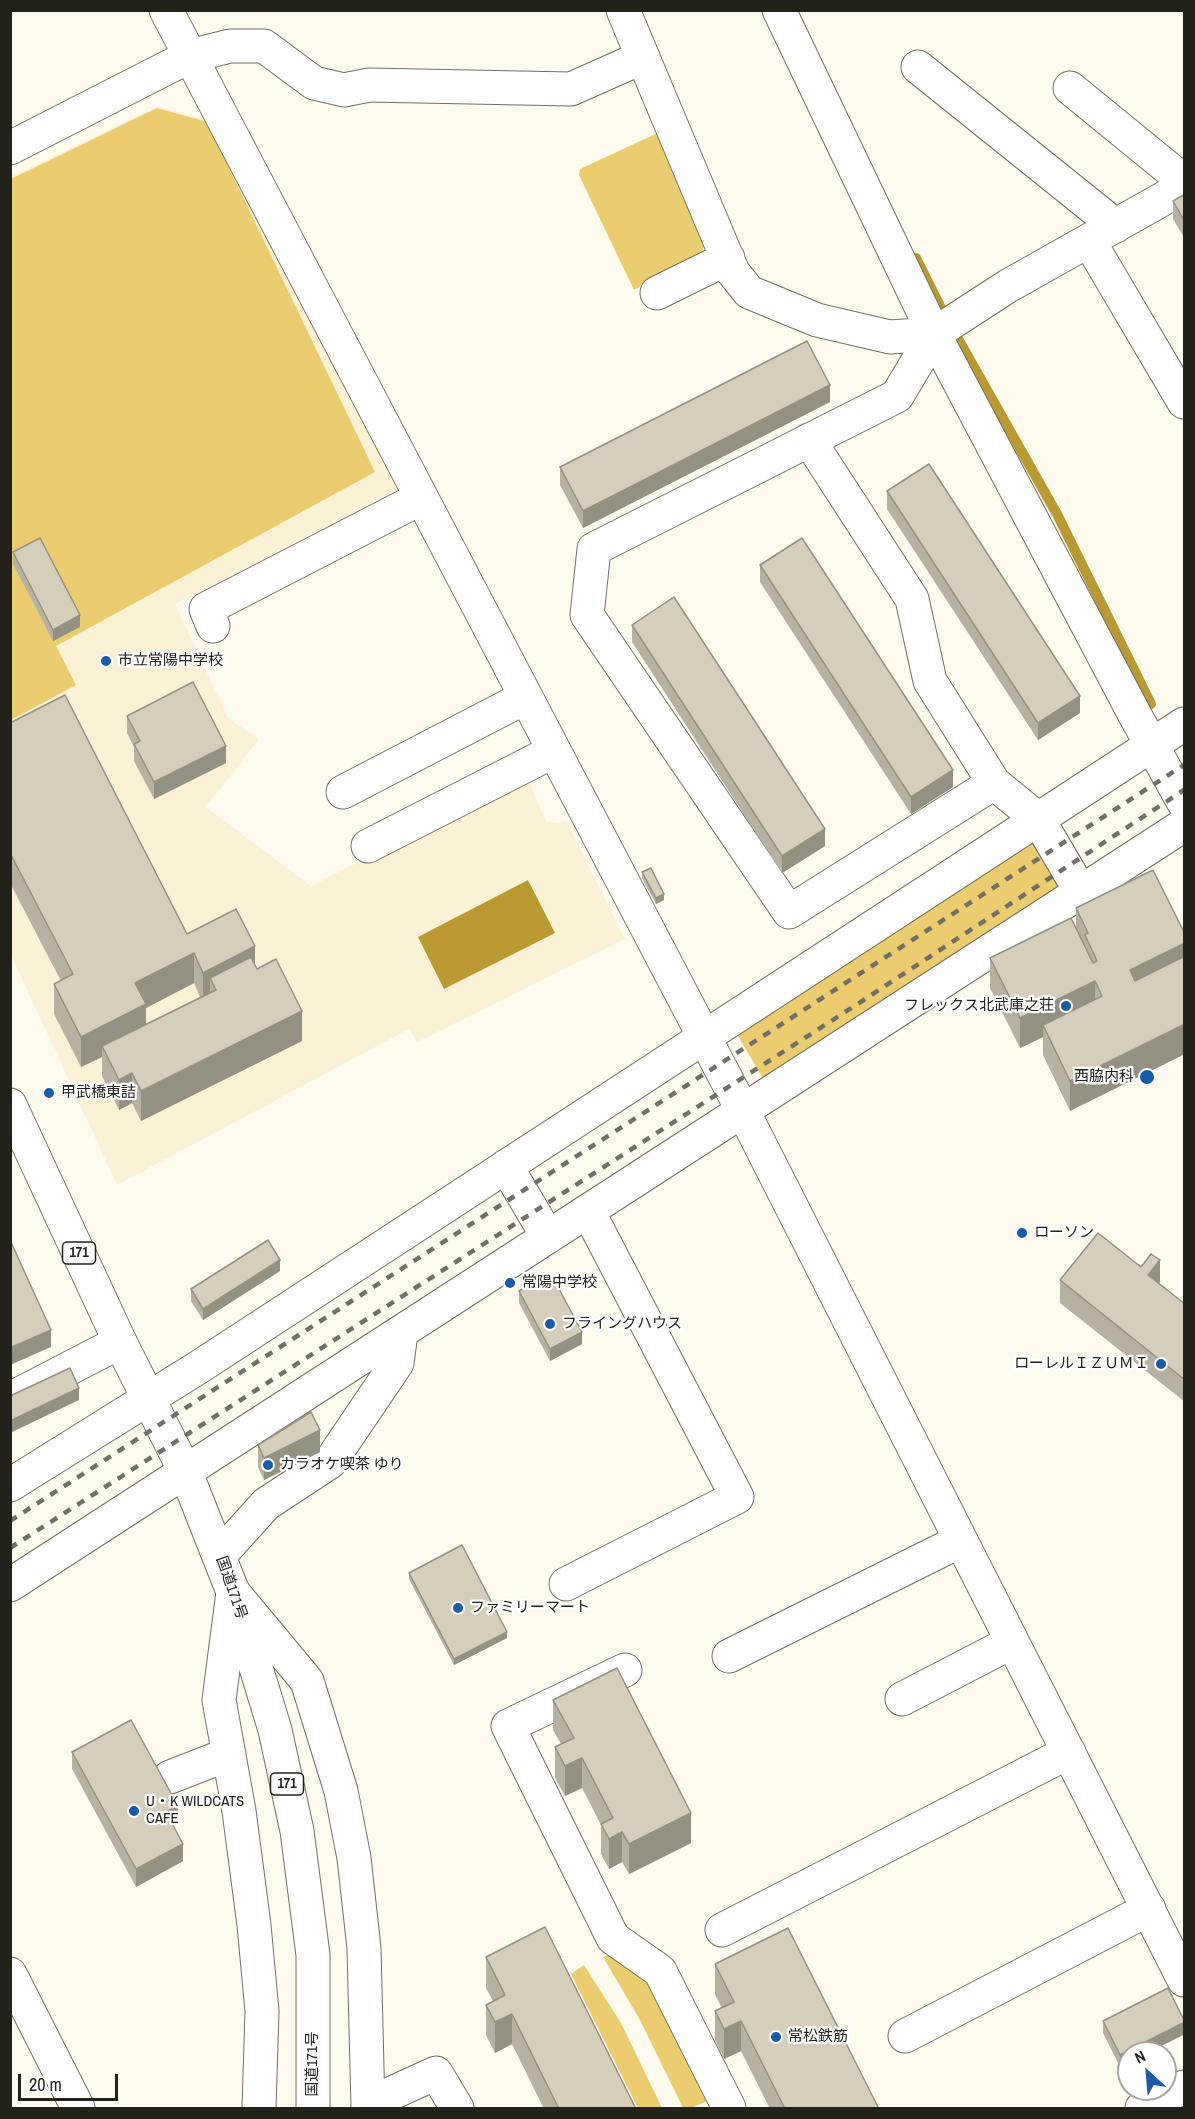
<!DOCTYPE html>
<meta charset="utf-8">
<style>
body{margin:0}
#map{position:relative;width:1195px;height:2119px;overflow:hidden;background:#fefaee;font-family:"Archivo Narrow",sans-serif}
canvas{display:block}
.frame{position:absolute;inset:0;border:12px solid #23211a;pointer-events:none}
.north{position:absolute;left:1117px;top:2041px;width:60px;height:60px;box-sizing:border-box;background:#fff;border:2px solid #a7a6a3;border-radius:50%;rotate:334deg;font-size:16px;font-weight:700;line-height:24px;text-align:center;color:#23211a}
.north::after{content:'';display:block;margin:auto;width:21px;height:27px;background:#165cab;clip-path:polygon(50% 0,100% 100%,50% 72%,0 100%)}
.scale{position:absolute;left:18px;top:2074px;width:100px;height:27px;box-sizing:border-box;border:3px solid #23211a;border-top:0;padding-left:8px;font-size:18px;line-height:21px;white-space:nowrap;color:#23211a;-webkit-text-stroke:4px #fff;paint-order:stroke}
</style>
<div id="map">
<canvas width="1195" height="2119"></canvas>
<div class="frame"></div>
<div class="north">N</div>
<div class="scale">20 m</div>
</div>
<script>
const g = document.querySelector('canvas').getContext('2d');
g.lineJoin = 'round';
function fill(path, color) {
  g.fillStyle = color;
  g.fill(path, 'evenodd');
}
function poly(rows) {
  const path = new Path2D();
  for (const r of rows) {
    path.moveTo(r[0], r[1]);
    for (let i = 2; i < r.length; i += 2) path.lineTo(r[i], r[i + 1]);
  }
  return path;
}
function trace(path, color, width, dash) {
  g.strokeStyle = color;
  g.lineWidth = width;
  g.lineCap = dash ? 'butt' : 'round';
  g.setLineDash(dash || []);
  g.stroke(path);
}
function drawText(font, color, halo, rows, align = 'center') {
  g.font = font + ' "Archivo Narrow","Noto Sans JP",sans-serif';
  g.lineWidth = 4.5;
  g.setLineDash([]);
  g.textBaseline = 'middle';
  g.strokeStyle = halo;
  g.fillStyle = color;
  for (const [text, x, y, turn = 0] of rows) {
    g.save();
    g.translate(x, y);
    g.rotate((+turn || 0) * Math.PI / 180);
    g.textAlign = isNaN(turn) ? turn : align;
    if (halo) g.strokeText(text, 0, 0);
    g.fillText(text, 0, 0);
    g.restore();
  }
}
fill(poly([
 [158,106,207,120,398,489,175,604,228,718,259,739,206,807,311,886,527,777,546,821,558,824,566,820,625,939,417,1042,409,1029,117,1185,11,955,10,177]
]), '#fbf2d6');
fill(poly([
 [157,108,207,122,375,472,56,646,76,685,11,720,11,179],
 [664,130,707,238,700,257,634,290,579,175,580,169],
 [1027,833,1067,894,768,1087,731,1024],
 [614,1952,649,1977,709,2100,692,2108,683,2108,640,2020,603,1957],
 [584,1965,621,2023,662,2108,638,2108,571,1974]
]), '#ebcc6e');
fill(poly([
 [528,880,555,933,444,989,418,937]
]), '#ba9a30');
trace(poly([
 [916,258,944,314,1057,514,1151,704]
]), '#ba9a30', 10);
const minor = poly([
 [166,10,743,1111,1184,1980],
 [623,10,733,272,749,292,817,320,890,337,934,334],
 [779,10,934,334,1136,717,1184,803],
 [918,67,1116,226],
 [1070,88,1184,181],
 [10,148,190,56,230,46,264,46,314,83,344,90,369,85,571,89,643,57],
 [1089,241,1184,402],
 [657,293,728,258],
 [809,440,912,599,930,681,994,783,1038,819,1081,892],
 [213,626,206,609,421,498],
 [994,783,789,912,587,615,594,549,897,396,934,334,1008,286,1184,187],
 [343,792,526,697],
 [368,846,554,751],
 [506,1166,548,1237],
 [10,1399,120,1342],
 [10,1485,199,1367,1184,724],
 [220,1555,266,1504,330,1462,397,1363,401,1333],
 [566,1584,737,1497,588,1211],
 [10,1585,1184,825],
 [729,1656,960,1541],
 [625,1670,508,1726,613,1938,660,1971,729,2108],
 [902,1699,1012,1642],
 [170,1777,229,1754],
 [722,1930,1069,1752],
 [10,1974,78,2108],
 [905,2036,1149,1909],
 [368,2104,436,2073,457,2108],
 [259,2108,262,2011,254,1925,239,1811,219,1700,233,1592,307,1681,341,1791,354,1858,364,1948,368,2108],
 [1142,2108,1184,2087]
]);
const highway = poly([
 [10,1105,120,1342,186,1473,233,1592,275,1730,297,1831,313,1955,313,2108]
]);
trace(minor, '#746f5d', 35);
trace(highway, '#746f5d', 35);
trace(minor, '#fff', 33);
trace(highway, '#fff', 33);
trace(poly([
 [10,1521,1184,765],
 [10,1548,853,1007,1184,790]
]), '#716f66', 4.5, [8, 8]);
fill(poly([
 [1185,194,1185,239,1173,219,1173,201],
 [830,402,583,528,560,485,560,467],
 [887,491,1080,713,1038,740,887,509],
 [13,552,80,627,53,641,13,564],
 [760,565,953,787,911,814,760,582],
 [632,625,825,846,782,873,632,642],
 [127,716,226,763,154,799,134,761,134,747,127,733],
 [10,723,187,934,255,966,302,1041,141,1121,132,1103,119,1110,102,1076,102,1057,81,1067,54,1014,54,984,61,981,10,883],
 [194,983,200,997,146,1024,146,1008],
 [1153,870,1070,1111,1043,1055,1043,1037,1020,1048,990,988,990,958,1076,928,1076,908],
 [642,872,664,900,656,904,642,878],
 [280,1271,203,1320,191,1301,191,1289],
 [1060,1280,1160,1282,1159,1283,1185,1304,1185,1402,1060,1303],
 [519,1291,582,1344,550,1361,519,1303],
 [258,1445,320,1452,264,1480,258,1467],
 [409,1573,507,1638,454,1665,409,1579],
 [553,1700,691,1843,629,1874,622,1862,609,1869,601,1854,601,1825,582,1788,565,1796,555,1778,555,1747,561,1744,553,1730],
 [72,1752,178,1823,173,1826,183,1861,136,1887,72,1769],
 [486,1957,636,2109,544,2109,512,2044,495,2053,486,2035,486,2005,493,2001,486,1988],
 [715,1964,879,2109,770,2109,741,2051,724,2059,715,2041,715,2011,722,2008,715,1995],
 [1103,2021,1185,2021,1185,2034,1147,2053,1129,2053,1129,2062,1120,2067,1103,2033]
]), '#b6b1a0');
fill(poly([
 [830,385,830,402,583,528,583,511],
 [80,615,80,627,53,641,53,630],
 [1080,696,1080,713,1038,740,1038,723],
 [226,746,226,763,154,799,154,782],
 [953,770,953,787,911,814,911,797],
 [825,829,825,846,782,873,782,856],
 [664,894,664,900,656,904,656,898],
 [1185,943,1185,973,1130,1000,1130,970],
 [255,946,255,976,210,978,210,1000,203,1003,203,973],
 [194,953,194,983,146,1008,146,1035,102,1046,102,1057,81,1067,81,1037,135,983],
 [1095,981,1095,1012,1043,1025,1043,1037,1020,1048,1020,1018],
 [302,1011,302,1041,141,1121,141,1091],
 [1185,1024,1185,1054,1070,1111,1070,1081],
 [132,1073,132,1103,119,1110,119,1080],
 [280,1260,280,1271,203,1320,203,1309],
 [1160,1260,1160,1282,1148,1297,1148,1275],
 [51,1330,51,1347,10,1365,10,1348],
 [582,1332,582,1344,550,1361,550,1349],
 [79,1388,79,1400,10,1433,10,1421],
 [320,1430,320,1452,264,1480,264,1458],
 [507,1632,507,1638,454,1665,454,1659],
 [582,1758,582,1788,565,1796,565,1766],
 [178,1806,178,1823,166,1830,166,1812],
 [691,1813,691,1843,629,1874,629,1844],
 [622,1832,622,1862,609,1869,609,1839],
 [183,1844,183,1861,136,1887,136,1869],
 [512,2014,512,2044,495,2053,495,2022],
 [741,2021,741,2051,724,2059,724,2029],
 [1185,2022,1185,2034,1147,2053,1129,2053,1129,2062,1120,2067,1120,2055]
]), '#949082');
const building = poly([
 [1185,194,1185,222,1173,201,1185,194],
 [807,341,830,385,583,511,560,467,807,341],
 [929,464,1080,696,1038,723,887,491,929,464],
 [40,538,80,615,53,630,13,552,40,538],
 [802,538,953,770,911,797,760,565,802,538],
 [674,597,825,829,782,856,632,625,674,597],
 [193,682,226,746,154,782,134,744,140,741,127,716,193,682],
 [65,695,187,934,236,909,255,946,203,973,194,953,135,983,146,1004,81,1037,54,984,73,974,10,853,10,723,65,695],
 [651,868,664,894,656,898,642,872,651,868],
 [1153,870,1185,934,1185,943,1130,970,1135,981,1185,956,1185,1024,1070,1081,1043,1025,1102,996,1095,981,1020,1018,990,958,1071,918,1093,963,1097,961,1085,935,1088,933,1076,908,1153,870],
 [251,957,257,969,276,959,302,1011,141,1091,132,1073,119,1080,102,1046,216,990,210,978,251,957],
 [1098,1233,1141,1267,1151,1254,1160,1260,1148,1275,1185,1304,1185,1380,1060,1280,1098,1233],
 [10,1240,51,1330,10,1348,10,1240],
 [268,1240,280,1260,203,1309,191,1289,268,1240],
 [551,1274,582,1332,550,1349,519,1291,551,1274],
 [70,1368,79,1388,10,1421,10,1396,70,1368],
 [311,1412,320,1430,264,1458,258,1445,311,1412],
 [462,1545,507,1632,454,1659,409,1573,462,1545],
 [617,1668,691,1813,629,1844,622,1832,609,1839,601,1824,613,1818,582,1758,565,1766,555,1747,574,1738,553,1700,617,1668],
 [131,1720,178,1806,166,1812,183,1844,136,1869,72,1752,131,1720],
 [545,1927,636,2109,559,2109,512,2014,495,2022,486,2005,505,1995,486,1957,545,1927],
 [788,1928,879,2109,785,2109,741,2021,724,2029,715,2011,734,2002,715,1964,788,1928],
 [1168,1988,1185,2022,1120,2055,1103,2021,1168,1988]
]);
fill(building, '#d4ceba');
trace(building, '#949082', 1.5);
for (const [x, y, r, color] of [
 [106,661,6,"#165cab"],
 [1066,1006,6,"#165cab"],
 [1147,1077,8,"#165cab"],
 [49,1093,6,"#165cab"],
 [1022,1233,6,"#165cab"],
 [510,1283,6,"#165cab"],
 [550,1324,6,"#165cab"],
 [1161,1364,6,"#165cab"],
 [268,1465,6,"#165cab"],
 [458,1608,6,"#165cab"],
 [134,1811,6,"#165cab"],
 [776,2037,6,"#165cab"]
]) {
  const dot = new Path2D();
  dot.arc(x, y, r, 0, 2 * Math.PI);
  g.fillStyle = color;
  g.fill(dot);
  trace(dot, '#fff', 2);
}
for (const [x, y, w] of [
 [79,1253,33],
 [287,1784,33]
]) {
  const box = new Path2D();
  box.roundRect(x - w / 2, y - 11, w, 22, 4.5);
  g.fillStyle = '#fff';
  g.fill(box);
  trace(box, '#23211a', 1.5);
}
drawText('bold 14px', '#23211a', null, [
 ["171",79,1253],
 ["171",287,1784]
]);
drawText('15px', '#23211a', '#fff', [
 ["市立常陽中学校",118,661],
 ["フレックス北武庫之荘",1054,1006,"right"],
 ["西脇内科",1134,1077,"right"],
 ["甲武橋東詰",61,1093],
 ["ローソン",1034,1233],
 ["常陽中学校",522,1283],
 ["フライングハウス",562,1324],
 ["ローレルＩＺＵＭＩ",1149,1364,"right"],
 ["カラオケ喫茶 ゆり",280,1465],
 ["ファミリーマート",470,1608],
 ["U・K WILDCATS",146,1802],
 ["CAFE",146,1819],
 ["常松鉄筋",788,2037]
], 'left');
drawText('15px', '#23211a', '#fff', [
 ["国道171号",231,1588,71],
 ["国道171号",313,2064,-90]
]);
</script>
